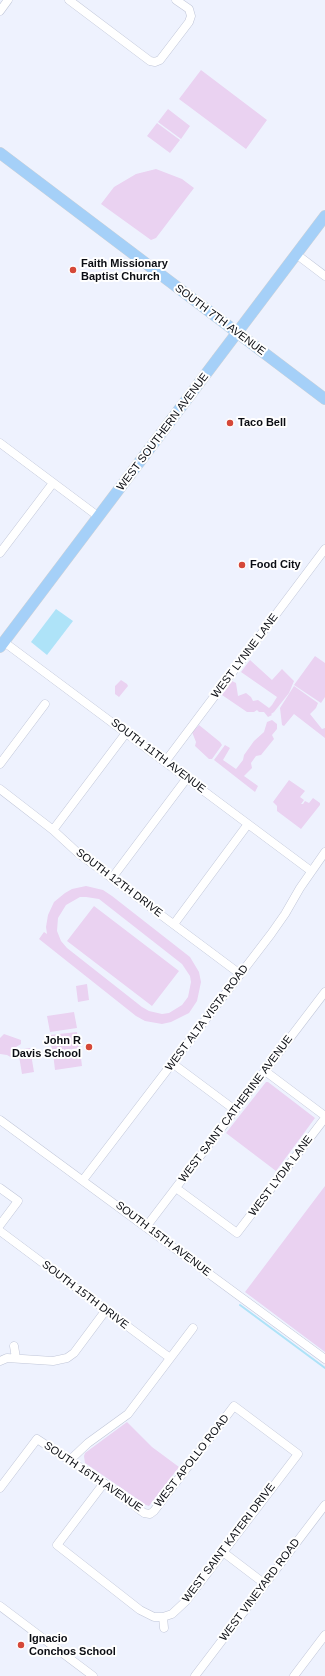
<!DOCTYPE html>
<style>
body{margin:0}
canvas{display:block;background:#eef2fe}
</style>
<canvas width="325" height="1676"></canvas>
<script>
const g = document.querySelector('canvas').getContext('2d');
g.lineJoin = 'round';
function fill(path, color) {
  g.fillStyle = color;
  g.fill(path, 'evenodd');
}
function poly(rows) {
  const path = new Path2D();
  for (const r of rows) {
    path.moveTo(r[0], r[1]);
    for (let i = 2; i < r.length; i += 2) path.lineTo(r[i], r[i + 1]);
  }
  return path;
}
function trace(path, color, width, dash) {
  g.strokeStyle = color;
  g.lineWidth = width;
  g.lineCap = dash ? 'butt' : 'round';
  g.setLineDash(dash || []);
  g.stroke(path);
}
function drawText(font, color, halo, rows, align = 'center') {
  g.font = font + ' Arial,sans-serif';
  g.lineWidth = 4;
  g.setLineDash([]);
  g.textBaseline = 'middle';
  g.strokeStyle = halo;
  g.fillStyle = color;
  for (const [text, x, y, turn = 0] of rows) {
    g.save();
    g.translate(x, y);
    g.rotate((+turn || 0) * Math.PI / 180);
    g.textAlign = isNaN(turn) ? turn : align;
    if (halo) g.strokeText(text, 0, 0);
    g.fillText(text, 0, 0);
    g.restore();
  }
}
fill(poly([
 [201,70,267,120,246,149,179,99],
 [168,109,190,126,181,139,158,122],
 [157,123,180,140,170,153,147,136],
 [156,169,182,179,194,188,156,238,151,240,101,204,114,187,136,174],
 [315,656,325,663,325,697,321,703,294,685],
 [250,660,272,680,282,669,294,681,289,693,274,712,271,714,272,715,268,717,264,712,259,712,257,710,254,712,247,712,222,695,232,681,236,683,238,696,246,693,251,697,253,701,258,700,269,708,272,705,277,697,241,672],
 [121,680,127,684,128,686,119,697,115,694,115,686],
 [294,686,318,703,316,708,310,714,322,729,325,728,325,738,294,714,284,726,282,725,280,708],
 [272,720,277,724,277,729,272,735,274,739,261,755,256,756,251,763,252,768,244,776,258,786,255,792,214,760,225,745,230,748,223,760,236,769,243,760,244,755,254,741,264,732,267,722],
 [199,725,220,742,222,745,212,759,209,759,195,746,196,742,192,732],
 [289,780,305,791,300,797,304,800,301,804,303,804,305,801,309,803,313,798,320,803,320,805,301,829,277,811,277,806,273,802],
 [86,886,103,890,112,896,190,957,199,972,201,982,197,1001,189,1013,171,1022,162,1024,145,1021,136,1016,39,939,44,932,47,934,46,927,48,915,54,902,65,893,72,889],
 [80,897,86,897,99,899,182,964,190,976,191,982,188,997,182,1005,169,1013,162,1014,149,1011,142,1007,67,948,61,941,57,931,58,918,66,905],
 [94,906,179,971,152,1006,67,941],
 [87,984,89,1000,78,1002,76,986],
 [74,1012,77,1028,50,1032,47,1016],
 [77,1032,79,1048,52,1052,50,1035],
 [4,1034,21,1040,21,1044,16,1047,17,1054,14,1059,7,1055,0,1054,0,1038],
 [30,1048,34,1072,22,1074,18,1050],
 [80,1050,82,1066,55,1070,53,1053],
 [266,1082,268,1082,315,1118,276,1171,226,1133],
 [325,1186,325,1352,245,1292],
 [127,1422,152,1447,179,1467,149,1506,146,1505,85,1463,84,1456,85,1453]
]), '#ead2f1');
fill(poly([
 [56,609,73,621,47,655,31,642]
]), '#aee3f8');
trace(poly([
 [240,1305,325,1368]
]), '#aee3f8', 2);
const minor = poly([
 [69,0,150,61,155,62,160,60,189,22,191,16,189,9,176,0],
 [0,11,8,0],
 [296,254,325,276],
 [0,443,99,517],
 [0,553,53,483],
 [4,642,311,871],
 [165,762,325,549],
 [0,764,45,704],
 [0,789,53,830,78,853,240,974],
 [53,830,126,733],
 [112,878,187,778],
 [174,924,248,824],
 [172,1063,235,1110],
 [265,1071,325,1116],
 [0,1120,325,1359],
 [83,1180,271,934,285,914,300,888,325,852],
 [0,1188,18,1201,0,1225],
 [176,1188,237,1233,325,1118],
 [146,1227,325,992],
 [0,1231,170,1358],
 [14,1346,16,1358],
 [0,1361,7,1358,53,1361,67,1358,74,1353,106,1310],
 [70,1460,88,1443,128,1414,193,1328],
 [0,1488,37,1439,104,1483,144,1513,150,1514,154,1511,234,1406,298,1454,186,1601,172,1614,163,1617,154,1617,140,1610,57,1545,104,1483],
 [223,1552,265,1584],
 [0,1606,93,1676],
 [163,1617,164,1628],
 [195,1676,325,1505],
 [294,1676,325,1635]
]);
const major = poly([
 [0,153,325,399],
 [0,647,325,216]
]);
trace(minor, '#c0c6d8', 9);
trace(major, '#d3d3d5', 12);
trace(minor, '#fff', 8);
trace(major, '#a5d0f8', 11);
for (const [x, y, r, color] of [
 [73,270,4,"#d54838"],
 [230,423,4,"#d54838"],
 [242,565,4,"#d54838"],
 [89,1047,4,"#d54838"],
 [21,1645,4,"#d54838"]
]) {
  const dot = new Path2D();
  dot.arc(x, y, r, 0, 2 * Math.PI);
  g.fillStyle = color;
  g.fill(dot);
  trace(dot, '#fff', 1.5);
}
drawText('bold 11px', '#0b0d13', '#fff', [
 ["Faith Missionary",81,264],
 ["Baptist Church",81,277],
 ["Taco Bell",238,423],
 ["Food City",250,565],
 ["John R",81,1041,"right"],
 ["Davis School",81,1054,"right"],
 ["Ignacio",29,1639],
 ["Conchos School",29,1652]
], 'left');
drawText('11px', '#0b0d13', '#fff', [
 ["SOUTH 7TH AVENUE",220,320,37],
 ["WEST SOUTHERN AVENUE",163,432,-53],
 ["WEST LYNNE LANE",245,656,-53],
 ["SOUTH 11TH AVENUE",158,756,37],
 ["SOUTH 12TH DRIVE",119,883,37],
 ["WEST ALTA VISTA ROAD",207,1018,-53],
 ["WEST SAINT CATHERINE AVENUE",236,1109,-53],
 ["WEST LYDIA LANE",281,1176,-53],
 ["SOUTH 15TH AVENUE",163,1239,37],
 ["SOUTH 15TH DRIVE",85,1295,37],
 ["WEST APOLLO ROAD",192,1461,-52],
 ["SOUTH 16TH AVENUE",93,1477,34],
 ["WEST SAINT KATERI DRIVE",229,1543,-53],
 ["WEST VINEYARD ROAD",260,1590,-53]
]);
</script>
